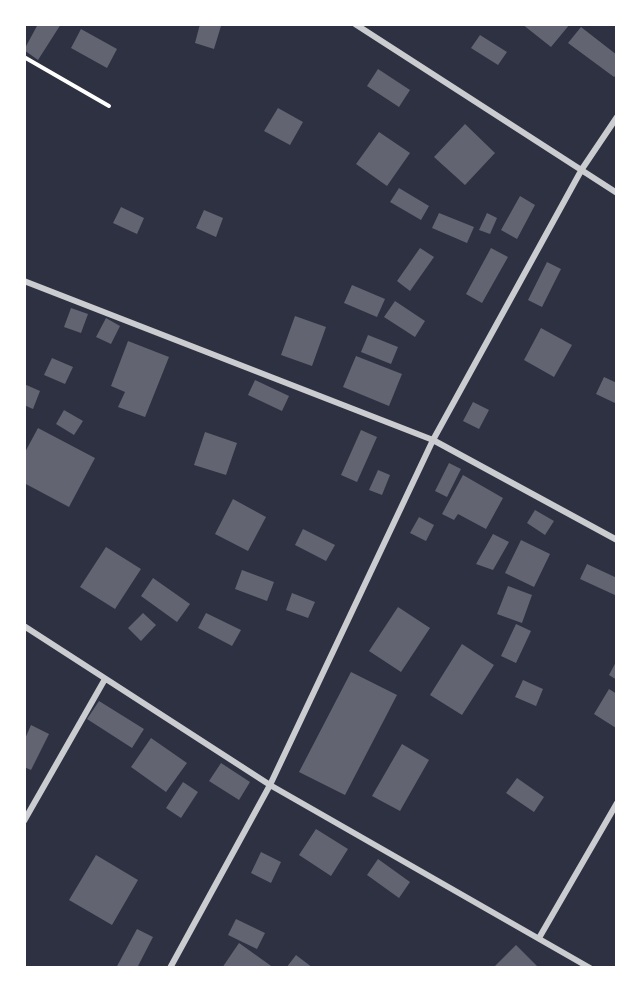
<!DOCTYPE html>
<style>
body{margin:0}
#map{position:relative;width:641px;height:992px;overflow:hidden;background:#2d3142;font-family:Spectral,serif}
canvas{display:block}
.frame{position:absolute;inset:0;border:26px solid #fff;pointer-events:none}
</style>
<div id="map">
<canvas width="641" height="992"></canvas>
<div class="frame"></div>
</div>
<script>
const g = document.querySelector('canvas').getContext('2d');
g.lineJoin = 'round';
function fill(path, color) {
  g.fillStyle = color;
  g.fill(path, 'evenodd');
}
function poly(rows) {
  const path = new Path2D();
  for (const r of rows) {
    path.moveTo(r[0], r[1]);
    for (let i = 2; i < r.length; i += 2) path.lineTo(r[i], r[i + 1]);
  }
  return path;
}
function trace(path, color, width, dash) {
  g.strokeStyle = color;
  g.lineWidth = width;
  g.lineCap = dash ? 'butt' : 'round';
  g.setLineDash(dash || []);
  g.stroke(path);
}
fill(poly([
 [38,24,61,24,38,60,24,50],
 [200,24,221,26,214,49,195,43],
 [522,24,570,24,551,47],
 [581,27,617,55,617,74,614,77,568,43],
 [81,29,117,49,107,68,71,48],
 [480,35,507,52,498,65,471,48],
 [378,69,410,90,399,107,367,86],
 [278,108,303,122,290,145,264,131],
 [465,124,495,153,465,185,434,157],
 [379,132,410,153,387,186,356,164],
 [399,188,429,206,421,220,390,202],
 [520,196,535,205,517,239,501,230],
 [121,207,144,218,137,234,113,223],
 [204,210,223,218,216,237,196,228],
 [439,213,474,227,467,243,432,228],
 [487,213,497,218,490,234,479,230],
 [420,248,434,257,410,291,397,281],
 [491,248,508,257,482,303,466,294],
 [547,262,561,269,542,307,528,300],
 [352,285,385,299,377,317,344,303],
 [395,301,425,321,415,337,384,317],
 [71,308,88,314,81,333,64,327],
 [295,316,326,327,312,366,281,355],
 [106,318,120,326,111,344,96,337],
 [541,328,572,345,554,377,524,360],
 [368,335,398,347,391,364,361,352],
 [128,341,169,357,145,417,118,407,125,392,111,386],
 [356,356,402,374,389,406,343,387],
 [52,358,73,367,65,384,44,375],
 [604,377,617,383,617,404,596,394],
 [255,380,289,396,282,411,248,395],
 [24,384,40,391,33,409,24,405],
 [473,402,489,410,479,429,463,421],
 [64,410,83,421,74,435,56,424],
 [38,428,95,458,69,507,24,483,24,454],
 [361,430,377,437,357,482,341,475],
 [205,432,237,443,226,475,194,465],
 [449,463,461,469,447,497,435,491],
 [378,470,390,475,382,495,369,490],
 [463,475,503,498,486,529,458,514,454,520,442,514],
 [233,499,266,517,248,551,215,534],
 [535,510,554,521,545,535,527,523],
 [419,517,434,525,426,541,410,533],
 [303,529,335,545,326,561,295,545],
 [493,534,509,542,493,570,476,564],
 [521,540,550,554,534,587,505,573],
 [106,547,141,569,115,609,80,587],
 [587,564,617,578,617,596,580,579],
 [242,570,274,582,267,601,235,589],
 [153,578,190,604,177,622,141,596],
 [508,586,532,595,522,623,497,614],
 [292,593,315,602,308,618,286,610],
 [398,607,430,628,401,672,369,651],
 [143,613,156,625,141,641,128,628],
 [206,613,241,630,232,646,198,628],
 [516,624,531,631,516,663,501,656],
 [462,644,494,665,462,715,430,695],
 [617,660,617,680,609,675],
 [351,672,397,695,345,795,299,772],
 [523,680,543,689,536,706,515,697],
 [609,689,617,694,616,728,594,714],
 [99,701,144,729,132,748,87,719],
 [31,725,49,734,31,770,24,767,24,741],
 [151,738,187,763,166,792,131,767],
 [402,744,429,760,400,811,372,796],
 [221,763,250,782,239,800,209,781],
 [517,778,544,797,534,812,506,793],
 [183,782,198,792,181,818,166,808],
 [316,829,348,849,331,876,299,855],
 [261,852,281,862,271,883,251,873],
 [96,855,138,880,112,925,69,900],
 [378,859,410,882,399,898,367,875],
 [236,919,265,933,257,949,228,935],
 [137,929,153,937,137,968,116,968],
 [239,943,274,968,222,968],
 [516,945,539,968,493,968],
 [296,955,313,968,286,968]
]), '#626471');
trace(poly([
 [24,57,109,106]
]), '#fff', 4);
trace(poly([
 [355,24,617,193],
 [24,281,433,440,617,540],
 [24,626,270,785,590,968],
 [24,821,105,679],
 [539,938,617,803],
 [170,968,270,785,433,440,582,169,617,117]
]), '#caccd0', 6);
</script>
